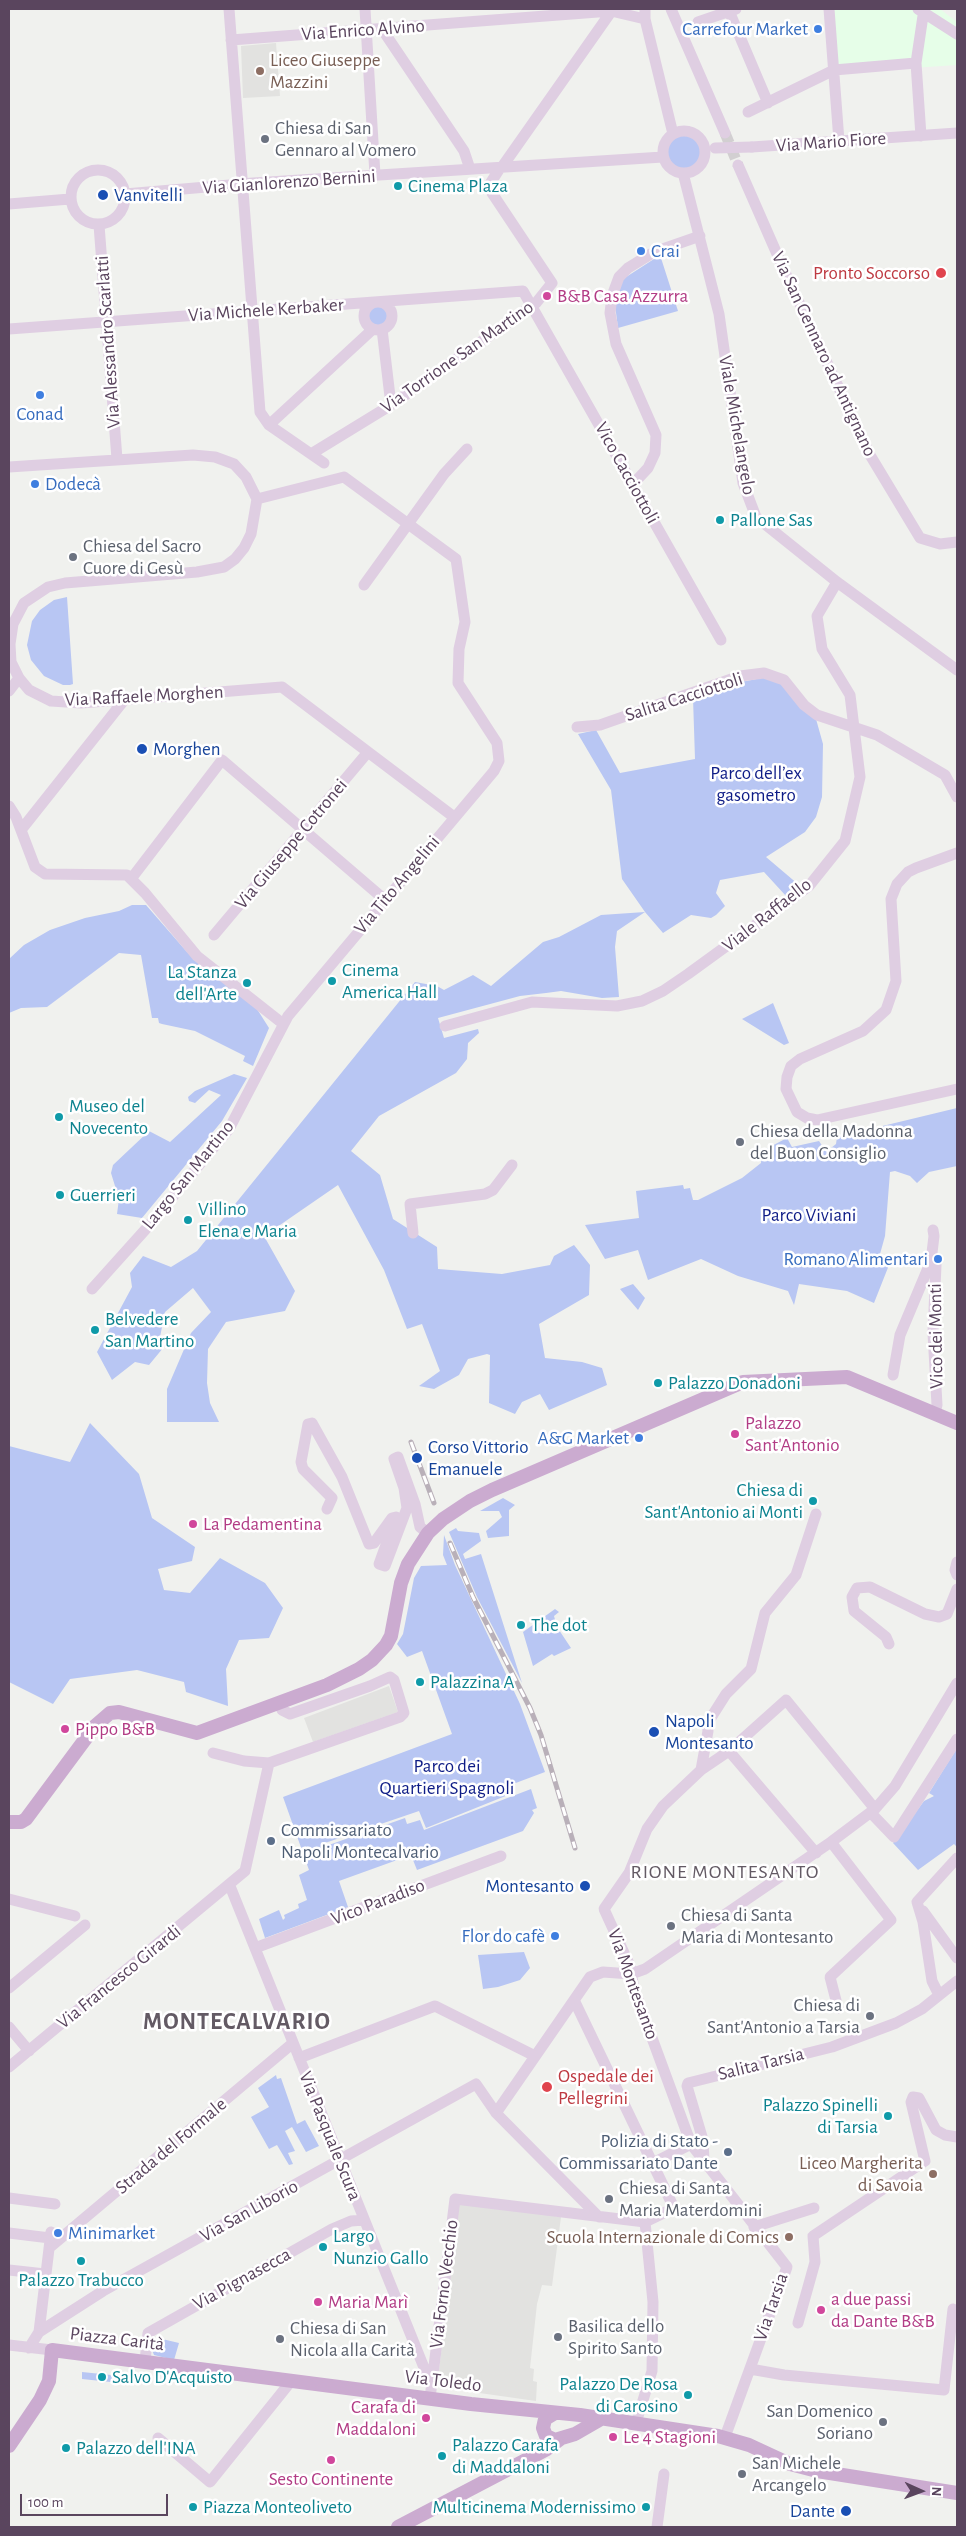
<!DOCTYPE html>
<meta charset="utf-8">
<style>
body{margin:0}
#map{position:relative;width:966px;height:2536px;overflow:hidden;background:#f0f1ee;font-family:"Alegreya Sans",sans-serif}
canvas{display:block}
.frame{position:absolute;inset:0;border:10px solid #5a455e;pointer-events:none}
.north{position:absolute;left:896px;top:2466px;width:50px;height:50px;-webkit-text-stroke:4px #fff;paint-order:stroke;rotate:92deg;font-size:14px;font-weight:700;line-height:20px;text-align:center;color:#5a455e}
.north::after{content:'';display:block;margin:auto;width:18px;height:22px;background:#5a455e;clip-path:polygon(50% 0,100% 100%,50% 72%,0 100%)}
.scale{position:absolute;left:20px;top:2494px;width:148px;height:22px;box-sizing:border-box;border:2px solid #5a455e;border-top:0;padding-left:6px;font-size:15px;line-height:18px;white-space:nowrap;color:#5a455e;-webkit-text-stroke:4px #fff;paint-order:stroke}
</style>
<div id="map">
<canvas width="966" height="2536"></canvas>
<div class="frame"></div>
<div class="north">N</div>
<div class="scale">100 m</div>
</div>
<script>
const g = document.querySelector('canvas').getContext('2d');
g.lineJoin = 'round';
function fill(path, color) {
  g.fillStyle = color;
  g.fill(path, 'evenodd');
}
function poly(rows) {
  const path = new Path2D();
  for (const r of rows) {
    if (r.length === 3) {
      path.moveTo(r[0] + r[2], r[1]);
      path.arc(r[0], r[1], r[2], 0, 2 * Math.PI);
      continue;
    }
    path.moveTo(r[0], r[1]);
    for (let i = 2; i < r.length; i += 2) path.lineTo(r[i], r[i + 1]);
  }
  return path;
}
function trace(path, color, width, dash) {
  g.strokeStyle = color;
  g.lineWidth = width;
  g.lineCap = dash ? 'butt' : 'round';
  g.setLineDash(dash || []);
  g.stroke(path);
}
function drawText(font, color, halo, rows, align = 'center') {
  g.font = font + ' "Alegreya Sans",sans-serif';
  g.lineWidth = 5;
  g.setLineDash([]);
  g.textBaseline = 'middle';
  g.strokeStyle = halo;
  g.fillStyle = color;
  for (const [text, x, y, turn = 0] of rows) {
    g.save();
    g.translate(x, y);
    g.rotate((+turn || 0) * Math.PI / 180);
    g.textAlign = isNaN(turn) ? turn : align;
    if (halo) g.strokeText(text, 0, 0);
    g.fillText(text, 0, 0);
    g.restore();
  }
}
fill(poly([
 [832,9,940,9,957,22,957,65,838,73]
]), '#e6fee8');
fill(poly([
 [276,43,280,96,243,98,241,46],
 [389,1686,398,1712,313,1742,304,1718],
 [459,2202,561,2217,552,2286,542,2285,537,2304,530,2368,534,2369,533,2381,537,2382,536,2401,437,2387]
]), '#e2e2e0');
fill(poly([
 [684,152,17],
 [661,258,678,311,618,328,615,305,623,279,654,259],
 [378,316,10],
 [67,597,73,684,70,685,63,685,44,676,31,660,27,645,32,621,40,610,54,600],
 [767,677,782,682,816,719,823,744,822,797,816,817,805,832,766,857,799,885,786,896,764,872,720,880,716,893,725,906,716,915,711,918,691,915,663,933,645,912,617,931,615,947,619,997,602,998,561,991,546,993,520,996,438,1018,444,1038,478,1029,479,1033,468,1043,467,1059,456,1073,379,1116,351,1151,380,1175,393,1219,437,1247,438,1269,502,1274,550,1265,554,1256,574,1245,590,1265,589,1295,539,1324,545,1358,582,1362,602,1368,607,1385,549,1410,540,1394,522,1402,515,1414,489,1403,490,1355,487,1354,468,1359,459,1375,434,1389,419,1386,440,1371,422,1324,407,1329,384,1270,338,1185,264,1236,295,1291,285,1311,226,1322,208,1349,207,1383,210,1403,219,1422,167,1422,167,1389,191,1333,211,1312,193,1288,165,1312,160,1337,168,1342,149,1365,135,1362,112,1380,97,1352,132,1287,130,1273,143,1256,171,1267,197,1251,415,982,437,986,444,990,473,975,491,986,543,942,559,937,601,915,645,912,622,879,611,790,578,734,596,730,620,773,695,759,693,698,741,682],
 [132,905,146,905,187,952,257,1009,269,1028,253,1066,243,1061,245,1056,195,1031,162,1024,159,1023,158,1018,152,1018,141,955,119,953,47,1007,21,1008,9,1013,9,959,24,945,50,930,85,918,119,911],
 [773,1003,789,1043,784,1045,742,1019],
 [234,1074,247,1078,222,1121,142,1218,117,1214,119,1199,111,1173,113,1165,149,1131,170,1142,221,1095,209,1090,195,1103,189,1101,188,1097,195,1091],
 [957,1108,957,1166,929,1172,917,1183,910,1176,895,1171,890,1172,885,1236,880,1254,891,1260,874,1303,847,1291,799,1284,794,1305,788,1291,738,1276,701,1259,648,1280,638,1250,605,1259,585,1225,639,1218,636,1191,683,1185,684,1189,690,1188,693,1200,698,1200,742,1178,761,1163,762,1151,787,1138,792,1147,819,1141,823,1147,831,1148,836,1144,837,1137],
 [633,1284,645,1298,638,1310,620,1289],
 [90,1423,139,1474,152,1518,195,1547,192,1561,158,1569,164,1590,190,1593,220,1558,265,1583,283,1608,269,1638,239,1640,226,1669,228,1706,186,1692,184,1682,137,1670,70,1679,53,1704,9,1682,9,1446,70,1462],
 [503,1498,515,1505,509,1510,509,1536,488,1538,486,1531,502,1517,499,1511,480,1511],
 [456,1528,458,1531,479,1533,481,1541,463,1554,465,1559,481,1554,522,1683,477,1597,449,1532],
 [444,1535,455,1565,520,1704,545,1772,505,1787,508,1795,426,1828,419,1811,325,1843,326,1846,405,1818,407,1824,420,1820,424,1830,531,1789,537,1808,532,1810,534,1813,523,1831,417,1870,411,1855,339,1881,348,1907,265,1938,259,1919,279,1910,283,1920,285,1918,284,1915,299,1908,298,1904,307,1900,299,1875,309,1870,283,1797,452,1734,422,1651,407,1657,397,1644,403,1634,414,1578,421,1566,447,1565,443,1555],
 [555,1609,559,1612,554,1616,557,1627,571,1648,554,1656,552,1654,533,1666,523,1632],
 [957,1748,957,1847,954,1844,918,1870,893,1843,924,1801,934,1796,929,1793],
 [524,1952,530,1968,520,1980,498,1987,483,1989,478,1955],
 [276,2075,277,2079,281,2078,297,2124,305,2120,319,2146,306,2152,292,2127,285,2131,295,2151,288,2153,293,2164,289,2165,277,2145,269,2149,251,2117,269,2107,258,2088],
 [158,2338,179,2343,174,2360,154,2355,150,2345],
 [82,2372,121,2376,120,2383,82,2379]
]), '#b8c6f3');
trace(poly([
 [725,133,738,165]
]), '#d2cfd1', 11, [11, 5.5]);
trace(poly([
 [229,9,260,412,269,425,324,463],
 [365,9,375,175],
 [645,9,645,19,673,134],
 [671,9,725,133],
 [829,9,839,141],
 [918,9,957,34],
 [729,11,768,103],
 [698,22,736,9],
 [382,29,464,151,470,169],
 [231,40,611,11,645,19],
 [748,112,834,70,916,63],
 [684,152,21],
 [921,136,916,63,924,9],
 [752,147,957,133],
 [738,165,784,270,870,455,920,538,940,544,957,542],
 [502,167,613,9],
 [98,197,27],
 [683,173,719,314,743,483,756,517,837,582,957,670],
 [125,194,253,183,663,157],
 [9,204,70,199],
 [99,225,117,459],
 [378,316,14],
 [9,329,523,291,721,640],
 [382,329,391,405],
 [269,425,373,329],
 [311,454,391,405,536,303,552,283,488,187,500,168],
 [9,467,193,455,215,457,234,464,246,477,257,499,251,534,244,548,235,559,224,567,197,572,65,583,48,587,24,603,13,624,10,644,11,662,19,678,29,690,51,701,81,703,282,687,454,817],
 [634,483,648,468,655,453,656,435,616,344,610,313,612,296,619,277,628,268,654,252,700,236],
 [364,585,444,474,467,449],
 [9,691,19,678],
 [577,727,600,725,740,676,764,673,784,680,804,705,817,715,877,735,945,775,957,797],
 [9,806,16,817,35,867,45,874,127,875,145,893,197,956,282,1023],
 [21,830,125,699],
 [957,853,916,868,908,872,897,884,891,899,896,981,886,1010,863,1031,800,1059,791,1066,787,1077,786,1089,797,1112,807,1118,817,1120,957,1089],
 [131,879,222,760,385,900],
 [214,935,368,752],
 [445,1026,532,1002,617,1006,642,1001,663,991,688,974,809,886,845,841,860,777,850,695,822,649,817,616,837,582],
 [413,1233,410,1204,485,1194,493,1190,512,1165],
 [931,1261,936,1265,933,1333,937,1405,935,1413],
 [92,1289,145,1230,229,1129,288,1016,494,771,499,761,497,743,458,683,459,649,465,622,456,559,344,477,257,499],
 [893,1375,900,1335,931,1261,934,1236,933,1230],
 [327,1509,332,1498,303,1469,301,1462,308,1424,312,1423,342,1477,369,1544,374,1543,392,1518,396,1517,379,1564,385,1566,407,1508,404,1488,394,1459,398,1457,415,1504,420,1527,428,1533],
 [957,1562,955,1570,957,1575],
 [889,1644,886,1637,854,1611,852,1597,857,1588,870,1587,925,1614,939,1617,947,1614,957,1589],
 [729,1751,816,1853],
 [213,1753,244,1761,269,1763,400,1717,404,1713,394,1680,390,1677,370,1686,290,1714,282,1710,279,1703],
 [701,1770,708,1731,707,1724,726,1694,751,1669,765,1613,796,1575,816,1514],
 [871,1813,894,1837,957,1739],
 [831,1842,891,1920,830,1977,838,2008],
 [230,1886,431,2385],
 [9,1899,75,1916],
 [923,1911,957,1958],
 [255,1948,501,1856],
 [9,1988,85,1925],
 [939,1995,932,1981,923,1922,917,1902,957,1858],
 [9,2027,29,2051],
 [299,2058,435,2006,535,2056],
 [9,2067,245,1871,269,1763],
 [496,2113,590,1977,603,1972,631,1974,645,1969,831,1842,875,1809,895,1786,957,1683],
 [704,2161,703,2140,687,2086,688,2083,832,2047,896,2023,922,2009,957,1981],
 [653,2163,691,2144],
 [9,2198,55,2204],
 [754,2227,814,2208],
 [9,2233,50,2238],
 [49,2248,293,2043],
 [9,2270,45,2274],
 [798,2323,815,2262,813,2236,925,2161,911,2102,913,2097,919,2098,936,2130,945,2135,957,2137],
 [39,2332,51,2232],
 [9,2345,52,2350],
 [29,2348,39,2332,103,2291,476,2084,496,2113,599,2217],
 [145,2361,148,2333,332,2229,351,2221,364,2220],
 [750,2369,784,2375,944,2390,953,2309],
 [430,2398,455,2199,645,2222,674,2208,574,2000],
 [636,2423,652,2371,653,2302,645,2222],
 [725,2437,787,2267,691,2144,634,1989,630,1966,604,1909,629,1873,647,1829,663,1806,701,1770,729,1751,786,1700,875,1809],
 [158,2438,210,2482,292,2380],
 [657,2527,664,2474]
]), '#dfcee2', 11);
trace(poly([
 [9,1822,21,1822,26,1819,95,1726,110,1713,119,1712,197,1733,327,1685,359,1669,372,1660,386,1645,391,1636,401,1583,408,1564,428,1533,443,1519,470,1501,492,1490,743,1382,847,1377,957,1423],
 [555,2413,545,2419,543,2428,546,2436,555,2440,575,2434,601,2419],
 [9,2446,40,2400,49,2381,52,2350,471,2404,580,2415,718,2436,749,2445,790,2464,817,2471,957,2493],
 [398,2527,547,2449,559,2440]
]), '#cbabd0', 14);
const rail = poly([
 [411,1442,434,1503],
 [450,1543,473,1597,530,1708,541,1735,575,1848]
]);
trace(rail, '#b9b0b9', 5);
trace(rail, '#fff', 3, [9]);
trace(poly([
 [715,148,752,147]
]), '#dfcee2', 11);
for (const [x, y, r, color] of [
 [818,29,5,"#3f7fe0"],
 [260,71,5,"#8d6e63"],
 [265,139,5,"#6b7280"],
 [398,186,5,"#0f9aa8"],
 [103,195,6,"#1a4fb4"],
 [641,251,5,"#3f7fe0"],
 [941,273,6,"#e0444e"],
 [547,296,5,"#d1479c"],
 [40,395,5,"#3f7fe0"],
 [35,484,5,"#3f7fe0"],
 [720,520,5,"#0f9aa8"],
 [73,557,5,"#6b7280"],
 [142,749,6,"#1a4fb4"],
 [332,981,5,"#0f9aa8"],
 [247,983,5,"#0f9aa8"],
 [59,1117,5,"#0f9aa8"],
 [740,1142,5,"#6b7280"],
 [60,1195,5,"#0f9aa8"],
 [188,1220,5,"#0f9aa8"],
 [938,1259,5,"#3f7fe0"],
 [95,1330,5,"#0f9aa8"],
 [658,1383,5,"#0f9aa8"],
 [735,1434,5,"#d1479c"],
 [639,1438,5,"#3f7fe0"],
 [417,1458,6,"#1a4fb4"],
 [813,1501,5,"#0f9aa8"],
 [193,1524,5,"#d1479c"],
 [521,1625,5,"#0f9aa8"],
 [420,1682,5,"#0f9aa8"],
 [65,1729,5,"#d1479c"],
 [654,1732,6,"#1a4fb4"],
 [271,1841,5,"#5c6f8a"],
 [585,1886,6,"#1a4fb4"],
 [671,1926,5,"#6b7280"],
 [555,1936,5,"#3f7fe0"],
 [870,2016,5,"#6b7280"],
 [547,2087,6,"#e0444e"],
 [888,2116,5,"#0f9aa8"],
 [728,2152,5,"#5c6f8a"],
 [933,2174,5,"#8d6e63"],
 [609,2199,5,"#6b7280"],
 [58,2233,5,"#3f7fe0"],
 [789,2237,5,"#8d6e63"],
 [323,2247,5,"#0f9aa8"],
 [81,2261,5,"#0f9aa8"],
 [318,2302,5,"#d1479c"],
 [821,2310,5,"#d1479c"],
 [558,2337,5,"#6b7280"],
 [280,2339,5,"#6b7280"],
 [102,2377,5,"#0f9aa8"],
 [688,2395,5,"#0f9aa8"],
 [426,2418,5,"#d1479c"],
 [883,2422,5,"#6b7280"],
 [613,2437,5,"#d1479c"],
 [66,2448,5,"#0f9aa8"],
 [442,2456,5,"#0f9aa8"],
 [331,2460,5,"#d1479c"],
 [742,2474,5,"#6b7280"],
 [193,2507,5,"#0f9aa8"],
 [646,2507,5,"#0f9aa8"],
 [846,2511,6,"#1a4fb4"]
]) {
  const dot = new Path2D();
  dot.arc(x, y, r, 0, 2 * Math.PI);
  g.fillStyle = color;
  g.fill(dot);
  trace(dot, '#fff', 2);
}
drawText('19px', '#366cbe', '#fff', [
 ["Carrefour Market",808,29],
 ["Crai",651,251,"left"],
 ["Conad",40,414,"center"],
 ["Dodecà",45,484,"left"],
 ["Romano Alimentari",928,1259],
 ["A&G Market",629,1438],
 ["Flor do cafè",545,1936],
 ["Minimarket",68,2233,"left"]
], 'right');
drawText('19px', '#5a455e', '#fff', [
 ["Via Enrico Alvino",363,30,-4],
 ["Via Mario Fiore",831,142,-4],
 ["Via Gianlorenzo Bernini",289,182,-4],
 ["Via Michele Kerbaker",266,310,-4],
 ["Via Alessandro Scarlatti",108,342,-94],
 ["Via San Gennaro ad Antignano",824,354,65],
 ["Via Torrione San Martino",457,357,-35],
 ["Viale Michelangelo",737,425,80],
 ["Vico Cacciottoli",627,473,61],
 ["Via Raffaele Morghen",144,696,-3],
 ["Salita Cacciottoli",684,697,-18],
 ["Via Giuseppe Cotronei",291,844,-50],
 ["Via Tito Angelini",397,885,-50],
 ["Viale Raffaello",767,915,-38],
 ["Largo San Martino",188,1175,-51],
 ["Vico dei Monti",936,1336,-91],
 ["Vico Paradiso",378,1902,-21],
 ["Via Francesco Girardi",119,1977,-39],
 ["Via Montesanto",633,1984,70],
 ["Salita Tarsia",761,2064,-14],
 ["Via Pasquale Scura",330,2136,68],
 ["Strada del Formale",171,2146,-40],
 ["Via San Liborio",249,2211,-29],
 ["Via Pignasecca",242,2279,-29],
 ["Via Forno Vecchio",444,2284,-83],
 ["Via Tarsia",771,2307,-71],
 ["Piazza Carità",117,2339,7],
 ["Via Toledo",443,2381,7]
]);
drawText('19px', '#785e54', '#fff', [
 ["Liceo Giuseppe",270,60,"left"],
 ["Mazzini",270,82,"left"],
 ["Liceo Margherita",923,2163],
 ["di Savoia",923,2185],
 ["Scuola Internazionale di Comics",779,2237]
], 'right');
drawText('19px', '#5b616d', '#fff', [
 ["Chiesa di San",275,128],
 ["Gennaro al Vomero",275,150],
 ["Chiesa del Sacro",83,546],
 ["Cuore di Gesù",83,568],
 ["Chiesa della Madonna",750,1131],
 ["del Buon Consiglio",750,1153],
 ["Chiesa di Santa",681,1915],
 ["Maria di Montesanto",681,1937],
 ["Chiesa di",860,2005,"right"],
 ["Sant'Antonio a Tarsia",860,2027,"right"],
 ["Chiesa di Santa",619,2188],
 ["Maria Materdomini",619,2210],
 ["Basilica dello",568,2326],
 ["Spirito Santo",568,2348],
 ["Chiesa di San",290,2328],
 ["Nicola alla Carità",290,2350],
 ["San Domenico",873,2411,"right"],
 ["Soriano",873,2433,"right"],
 ["San Michele",752,2463],
 ["Arcangelo",752,2485]
], 'left');
drawText('19px', '#0d838f', '#fff', [
 ["Cinema Plaza",408,186],
 ["Pallone Sas",730,520],
 ["Cinema",342,970],
 ["America Hall",342,992],
 ["La Stanza",237,972,"right"],
 ["dell'Arte",237,994,"right"],
 ["Museo del",69,1106],
 ["Novecento",69,1128],
 ["Guerrieri",70,1195],
 ["Villino",198,1209],
 ["Elena e Maria",198,1231],
 ["Belvedere",105,1319],
 ["San Martino",105,1341],
 ["Palazzo Donadoni",668,1383],
 ["Chiesa di",803,1490,"right"],
 ["Sant'Antonio ai Monti",803,1512,"right"],
 ["The dot",531,1625],
 ["Palazzina A",430,1682],
 ["Palazzo Spinelli",878,2105,"right"],
 ["di Tarsia",878,2127,"right"],
 ["Largo",333,2236],
 ["Nunzio Gallo",333,2258],
 ["Palazzo Trabucco",81,2280,"center"],
 ["Salvo D'Acquisto",112,2377],
 ["Palazzo De Rosa",678,2384,"right"],
 ["di Carosino",678,2406,"right"],
 ["Palazzo Carafa",452,2445],
 ["di Maddaloni",452,2467],
 ["Palazzo dell'INA",76,2448],
 ["Piazza Monteoliveto",203,2507],
 ["Multicinema Modernissimo",636,2507,"right"]
], 'left');
drawText('19px', '#164399', '#fff', [
 ["Vanvitelli",114,195],
 ["Morghen",153,749],
 ["Corso Vittorio",428,1447],
 ["Emanuele",428,1469],
 ["Napoli",665,1721],
 ["Montesanto",665,1743],
 ["Montesanto",574,1886,"right"],
 ["Dante",835,2511,"right"]
], 'left');
drawText('19px', '#be3a42', '#fff', [
 ["Pronto Soccorso",930,273],
 ["Ospedale dei",558,2076,"left"],
 ["Pellegrini",558,2098,"left"]
], 'right');
drawText('19px', '#b23c85', '#fff', [
 ["B&B Casa Azzurra",557,296],
 ["Palazzo",745,1423],
 ["Sant'Antonio",745,1445],
 ["La Pedamentina",203,1524],
 ["Pippo B&B",75,1729],
 ["a due passi",831,2299],
 ["da Dante B&B",831,2321],
 ["Maria Marì",328,2302],
 ["Carafa di",416,2407,"right"],
 ["Maddaloni",416,2429,"right"],
 ["Le 4 Stagioni",623,2437],
 ["Sesto Continente",331,2479,"center"]
], 'left');
drawText('19px', '#0e1c86', '#fff', [
 ["Parco dell’ex",756,773],
 ["gasometro",756,795],
 ["Parco Viviani",809,1215],
 ["Parco dei",447,1766],
 ["Quartieri Spagnoli",447,1788]
]);
drawText('19px', '#4e5e75', '#fff', [
 ["Commissariato",281,1830],
 ["Napoli Montecalvario",281,1852],
 ["Polizia di Stato -",718,2141,"right"],
 ["Commissariato Dante",718,2163,"right"]
], 'left');
g.letterSpacing = '1px';
drawText('20px', '#635a64', '#fff', [
 ["RIONE MONTESANTO",725,1872]
]);
g.letterSpacing = '0px';
g.letterSpacing = '1px';
drawText('bold 24px', '#635a64', '#fff', [
 ["MONTECALVARIO",237,2022]
]);
g.letterSpacing = '0px';
</script>
